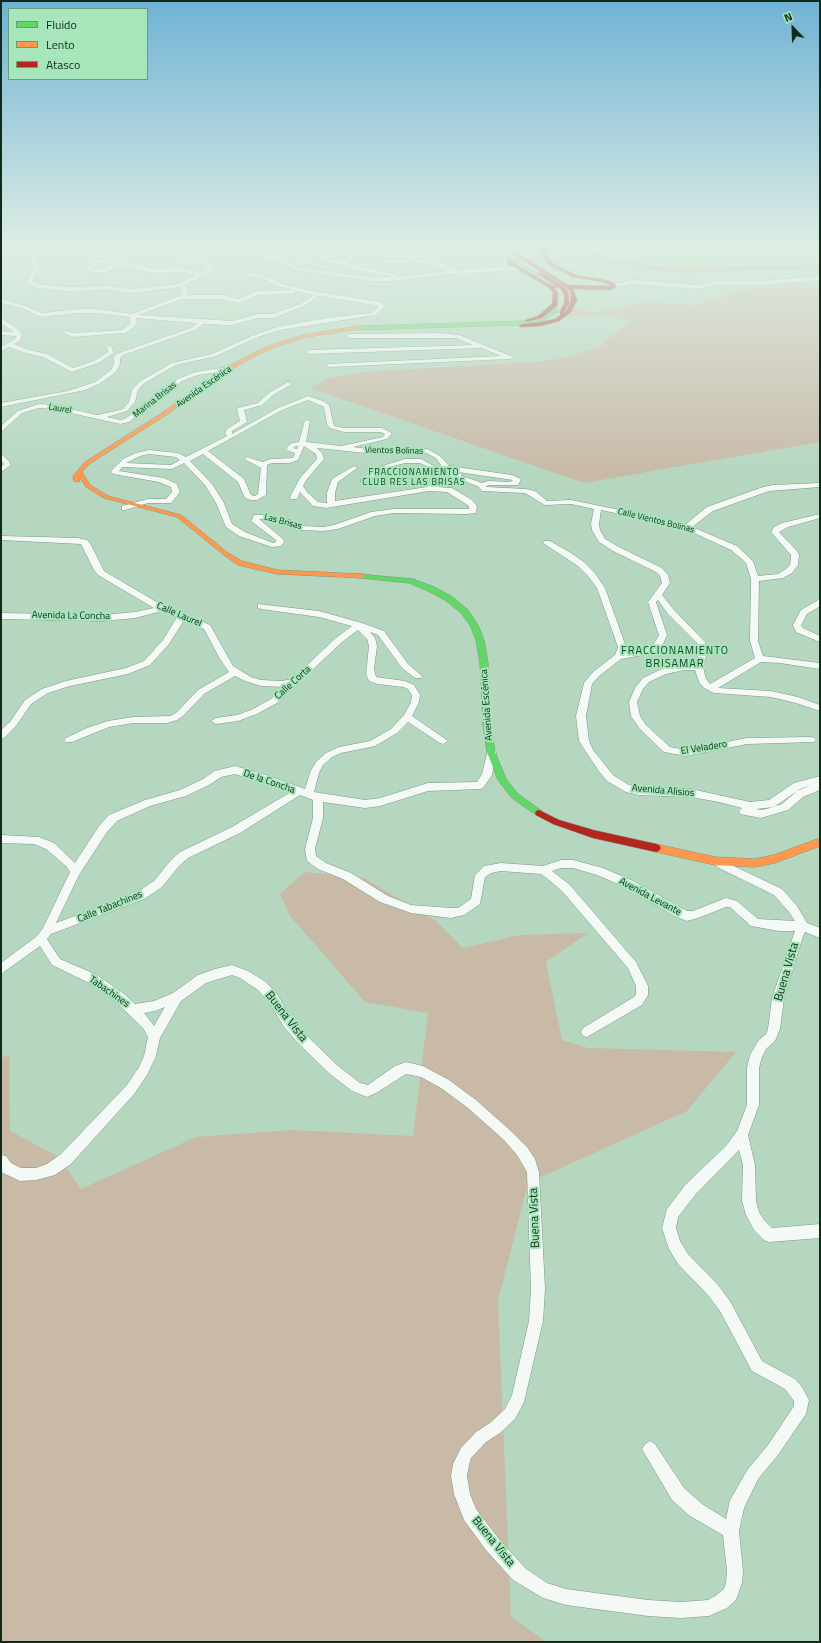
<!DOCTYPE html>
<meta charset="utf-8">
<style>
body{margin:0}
#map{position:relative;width:821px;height:1643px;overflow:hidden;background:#b5d7c0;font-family:"Titillium Web",sans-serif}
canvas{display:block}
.frame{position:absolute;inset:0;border:2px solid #112b1a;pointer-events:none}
.legend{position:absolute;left:8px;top:8px;width:140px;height:72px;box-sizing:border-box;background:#a6e6ba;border:1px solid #6a9b7a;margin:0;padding:5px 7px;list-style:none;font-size:12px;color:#112b1a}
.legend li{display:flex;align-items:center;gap:8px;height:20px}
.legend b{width:20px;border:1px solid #6a9b7a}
.north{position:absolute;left:773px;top:8px;width:40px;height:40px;-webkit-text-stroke:3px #a6e6ba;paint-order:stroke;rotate:337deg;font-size:11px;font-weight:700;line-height:16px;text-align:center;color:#112b1a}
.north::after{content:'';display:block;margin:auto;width:14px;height:18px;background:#112b1a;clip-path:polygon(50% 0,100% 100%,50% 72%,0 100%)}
</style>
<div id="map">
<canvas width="821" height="1643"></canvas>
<div class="frame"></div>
<ul class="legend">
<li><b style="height:5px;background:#63d668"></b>Fluido</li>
<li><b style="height:5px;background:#ff974d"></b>Lento</li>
<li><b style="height:5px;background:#b3261e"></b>Atasco</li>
</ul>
<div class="north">N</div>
</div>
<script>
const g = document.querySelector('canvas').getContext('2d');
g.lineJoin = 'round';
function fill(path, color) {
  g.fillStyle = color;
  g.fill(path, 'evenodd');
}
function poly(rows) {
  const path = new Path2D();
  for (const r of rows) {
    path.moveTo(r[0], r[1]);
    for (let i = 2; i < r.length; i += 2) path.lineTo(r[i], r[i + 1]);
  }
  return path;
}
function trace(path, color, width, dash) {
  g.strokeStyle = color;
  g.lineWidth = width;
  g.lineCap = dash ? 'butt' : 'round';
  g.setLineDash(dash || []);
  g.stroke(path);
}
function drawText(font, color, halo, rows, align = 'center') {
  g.font = font + ' "Titillium Web",sans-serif';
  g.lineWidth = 4;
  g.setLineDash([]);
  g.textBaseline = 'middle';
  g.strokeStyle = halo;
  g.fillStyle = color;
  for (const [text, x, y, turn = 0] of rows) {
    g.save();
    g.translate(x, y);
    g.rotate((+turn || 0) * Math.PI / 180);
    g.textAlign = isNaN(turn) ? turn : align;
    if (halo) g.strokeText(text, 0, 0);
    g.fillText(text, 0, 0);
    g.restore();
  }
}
fill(poly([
 [801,283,820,286,820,442,584,483,310,388,330,378,361,372,534,362,559,359,600,346,631,320,594,315,588,318,569,317,562,315,568,306,594,313,645,302,698,305,709,298,722,297,737,290],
 [305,872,364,878,435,920,463,948,520,935,588,933,546,962,562,1040,588,1048,736,1052,687,1111,528,1183,498,1301,511,1616,546,1642,1,1642,1,1057,9,1056,10,1131,59,1157,81,1189,196,1137,292,1130,413,1136,428,1013,365,1002,290,916,280,894]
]), '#c9b9a7');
const street = poly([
 [10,245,16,245,1,256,1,252,10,245],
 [103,245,115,245,37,258,36,260,40,268,33,281,38,284,66,287,111,286,132,289,178,284,196,275,182,272,154,273,123,265,103,273,87,271,85,268,94,261,112,258,154,269,182,268,200,273,208,268,200,263,168,257,153,249,139,245,148,245,157,247,172,255,204,261,213,266,213,270,185,285,189,293,187,295,222,295,239,299,257,291,293,290,278,286,261,278,245,276,244,275,247,273,264,275,282,284,302,289,379,302,385,306,376,315,280,330,258,337,216,356,176,365,143,384,138,390,135,402,127,411,107,417,120,420,125,419,178,379,195,372,228,367,231,369,228,371,198,375,182,381,129,422,120,424,53,409,39,408,22,413,1,432,1,426,18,411,39,404,53,405,97,415,116,411,123,409,129,402,132,390,139,382,172,363,212,354,254,335,277,327,326,318,372,313,379,306,319,296,304,306,274,318,258,318,232,325,203,324,195,330,123,355,120,358,120,364,116,372,99,384,85,390,1,407,1,403,68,391,95,382,111,370,114,364,114,357,119,353,191,328,197,323,136,318,137,322,135,326,125,333,73,337,63,333,66,331,73,333,122,330,130,324,130,317,96,313,79,313,41,317,22,308,1,303,1,299,26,306,42,313,79,309,96,309,132,314,182,295,183,293,180,287,132,293,111,290,66,291,37,288,27,282,34,268,30,260,33,256,103,245],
 [112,262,118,263,102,269,91,268,98,263,112,262],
 [295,291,314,295,300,304,273,314,258,314,232,321,138,315,182,299,222,299,240,303,258,295,293,294,295,293,295,291],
 [182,245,188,245,193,249,188,250,182,245],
 [247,245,252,245,259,255,267,256,272,255,286,245,291,245,278,256,298,268,371,277,395,277,448,271,439,266,415,262,384,262,383,261,386,259,409,259,395,249,395,245,399,245,400,247,417,259,443,264,455,270,519,266,522,268,519,270,440,275,395,281,371,281,295,270,273,258,267,260,255,257,247,245],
 [326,245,332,245,318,254,327,258,341,261,358,250,362,245,367,245,362,252,346,262,347,263,398,275,395,277,357,270,323,260,312,255,312,253,326,245],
 [426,245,490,252,494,252,498,245,503,245,498,254,490,256,472,253,448,252,426,245],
 [298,250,303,251,300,255,304,259,331,268,328,270,300,261,294,255,298,250],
 [820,276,820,280,761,285,717,285,697,289,633,284,613,287,610,285,633,280,697,285,717,281,761,281,820,276],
 [1,318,18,329,22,334,20,341,14,344,29,350,47,354,73,368,94,361,108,352,107,346,111,346,114,353,98,363,72,372,43,357,26,353,9,347,1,351,1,347,15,339,16,336,1,335,1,331,14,332,1,323,1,318],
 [438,333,459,335,513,357,510,359,329,367,326,365,327,364,501,356,482,348,309,354,306,352,309,350,473,345,456,338,349,338,346,336,349,334,438,333],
 [288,382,291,384,290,385,273,395,262,405,244,410,247,422,232,431,232,434,278,408,308,396,323,401,329,405,334,426,344,428,382,428,392,433,387,439,353,447,376,450,407,448,427,449,440,456,449,466,512,475,521,479,518,485,489,485,486,486,487,487,526,489,535,491,547,501,571,500,654,517,685,525,707,507,763,487,773,485,820,483,820,487,769,491,713,511,692,527,737,546,753,561,758,576,778,574,786,569,790,565,791,555,771,532,774,527,782,523,820,514,820,518,788,527,779,532,797,551,799,555,798,565,792,573,783,578,759,581,758,641,763,656,820,663,820,669,780,663,761,662,718,688,771,691,798,697,820,705,820,711,796,703,771,697,714,693,704,688,699,682,695,670,684,670,666,674,649,682,643,689,637,702,640,716,646,725,670,747,686,750,747,738,811,737,814,738,816,740,814,742,747,744,686,756,664,752,640,729,631,716,629,702,635,688,643,678,664,668,684,664,695,664,698,656,697,643,668,614,658,600,656,602,667,635,663,644,657,650,643,655,621,659,599,676,592,684,586,716,589,741,593,750,613,775,629,785,639,787,691,789,750,802,769,800,794,783,820,776,820,790,803,797,788,810,761,818,740,814,739,811,742,808,719,802,691,797,639,795,626,792,607,781,598,770,579,741,576,716,584,683,593,672,615,655,618,647,597,588,588,576,578,566,543,543,544,541,550,541,571,553,584,562,594,572,605,588,626,647,625,652,639,650,651,646,655,642,659,635,648,602,662,583,660,576,656,572,613,551,599,542,592,530,591,524,594,509,571,504,545,505,525,493,482,491,479,487,453,476,457,474,482,483,488,481,510,482,513,480,451,471,447,482,437,487,452,488,472,500,477,506,476,513,467,514,394,513,375,516,338,529,323,531,301,530,266,519,259,519,283,539,284,542,281,546,272,547,239,536,226,527,216,503,205,485,184,463,172,469,122,467,119,471,164,478,177,484,180,492,171,503,148,503,125,510,122,510,122,506,148,499,166,499,172,492,171,487,159,482,113,474,111,471,123,459,136,453,149,450,178,453,186,457,227,436,225,433,227,429,240,421,237,409,238,408,258,403,269,393,288,382],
 [308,400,324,407,327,424,330,428,344,432,381,432,385,434,383,437,341,446,306,442,310,421,305,420,299,442,292,443,286,448,289,451,295,453,293,458,271,459,263,462,247,457,244,459,261,468,258,494,255,496,251,495,244,479,208,451,282,410,308,400],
 [296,446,298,446,297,449,293,448,296,446],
 [304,446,316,454,317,459,300,478,290,497,291,499,297,499,300,492,313,506,326,508,429,491,447,492,466,504,469,506,469,509,394,509,371,512,334,525,323,527,302,526,267,515,254,515,251,521,276,540,276,542,273,543,245,532,232,524,224,503,212,484,190,461,203,454,238,482,245,498,251,500,257,500,266,495,267,465,272,463,289,463,298,460,304,446],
 [317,448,376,454,407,452,426,453,436,458,443,468,443,471,421,459,405,459,379,467,361,479,361,483,364,483,383,469,405,463,420,463,438,472,443,471,443,473,441,479,427,487,335,501,335,493,338,482,356,469,358,468,354,466,332,479,327,493,327,503,318,502,308,493,303,486,307,479,324,459,322,453,317,448],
 [149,454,176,457,180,460,171,465,126,463,140,456,149,454],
 [601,510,653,521,692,532,731,550,743,560,746,563,751,579,750,641,755,658,710,684,706,679,703,667,706,656,705,642,674,610,662,595,670,583,668,575,662,568,619,547,605,539,600,530,599,524,601,510],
 [811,785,797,791,782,804,770,808,761,810,756,809,774,807,800,789,811,785],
 [1,454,9,461,11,465,1,472,1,467,4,464,1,460,1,454],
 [1,536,78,538,87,540,91,545,104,571,158,603,210,625,233,666,251,677,261,680,282,681,292,679,336,638,352,626,319,617,261,609,258,608,258,604,319,611,362,623,384,631,408,664,422,676,421,678,415,678,402,668,378,635,370,632,375,638,377,646,374,669,376,677,405,681,414,685,420,695,419,702,412,716,448,741,443,744,440,743,408,722,397,733,375,746,341,753,332,757,323,765,319,773,314,792,365,800,380,798,428,783,477,782,482,774,488,750,494,750,496,752,492,775,483,788,480,789,428,791,380,806,365,808,323,802,323,818,315,849,316,856,326,863,351,873,388,896,411,905,451,908,458,908,471,899,475,875,484,866,501,863,543,866,561,860,573,860,603,868,633,881,687,911,693,911,726,898,737,901,758,919,795,921,789,912,774,895,717,867,716,864,717,861,721,860,782,889,797,906,807,923,820,928,820,938,805,932,803,936,784,998,780,1029,775,1041,766,1049,762,1057,759,1068,759,1105,748,1135,755,1165,756,1201,759,1212,764,1220,772,1228,820,1224,820,1238,769,1242,764,1240,754,1230,746,1215,742,1201,743,1165,739,1150,696,1194,678,1217,676,1228,680,1241,688,1254,718,1285,730,1301,762,1361,795,1379,802,1387,809,1400,806,1414,778,1455,758,1479,744,1508,739,1531,743,1571,742,1583,736,1600,727,1608,709,1616,681,1618,648,1616,566,1605,543,1598,513,1580,486,1550,464,1520,454,1494,451,1476,453,1464,461,1448,476,1432,490,1423,505,1409,512,1395,529,1321,531,1289,527,1172,517,1155,504,1140,468,1108,441,1088,421,1077,406,1074,376,1093,367,1097,352,1091,330,1074,300,1045,284,1027,269,1002,258,990,240,978,232,975,206,983,181,1001,160,1038,156,1056,147,1075,135,1093,71,1164,55,1175,36,1180,20,1181,1,1172,1,1155,6,1156,11,1163,21,1168,36,1168,47,1164,61,1154,127,1085,139,1067,144,1056,148,1037,143,1028,116,1002,89,983,52,965,40,946,1,974,1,963,37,936,43,928,70,872,66,866,46,849,34,844,1,843,1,835,39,837,54,843,75,863,99,826,109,815,145,800,180,790,203,779,215,771,235,766,269,776,305,789,311,770,317,761,326,753,339,747,370,741,391,729,404,715,411,702,412,695,408,689,403,687,377,684,369,681,366,674,369,646,367,639,358,630,342,642,277,703,257,714,238,721,216,724,211,721,216,718,237,715,251,710,271,699,284,687,261,686,245,681,235,676,204,694,183,716,177,720,167,723,133,723,109,727,72,742,66,742,64,740,66,738,87,728,108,721,133,717,171,716,177,712,198,690,229,672,220,659,204,629,184,620,169,644,150,665,128,674,70,686,48,693,31,704,16,726,4,738,1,739,1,730,10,722,25,700,42,689,66,681,126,668,144,661,163,640,177,617,162,611,135,618,103,621,1,619,1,613,103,615,135,612,154,608,98,575,94,570,81,544,1,540,1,536],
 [235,774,291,792,232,827,180,852,171,860,154,881,136,893,56,923,79,875,107,832,117,821,150,806,186,796,209,785,221,777,235,774],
 [300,795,313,800,313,818,305,849,307,861,318,869,343,879,380,902,411,913,451,918,464,915,480,904,485,877,491,873,501,871,541,874,549,880,562,891,628,968,636,986,636,994,634,997,583,1028,581,1032,583,1036,587,1037,642,1005,648,995,648,986,636,962,570,885,552,871,561,868,573,868,597,875,625,887,674,916,687,921,698,918,726,907,730,907,751,926,779,931,795,931,772,998,768,1029,766,1034,758,1041,750,1055,747,1068,747,1105,737,1131,726,1146,686,1184,667,1209,662,1228,669,1249,678,1264,708,1295,720,1311,752,1371,785,1389,794,1401,794,1406,768,1445,748,1469,730,1500,726,1519,702,1504,684,1488,655,1444,650,1441,645,1444,642,1449,672,1500,690,1516,723,1535,727,1571,726,1583,724,1589,715,1596,708,1600,681,1602,648,1600,566,1589,547,1583,525,1568,498,1538,476,1509,470,1494,467,1476,469,1465,471,1458,486,1442,500,1433,515,1419,524,1402,543,1321,545,1289,539,1172,535,1159,527,1147,512,1132,476,1100,449,1080,423,1066,406,1062,395,1066,368,1085,360,1083,338,1066,308,1037,292,1019,277,994,266,982,248,971,232,965,215,969,198,975,173,993,154,1001,135,1004,124,994,97,975,60,959,47,939,51,934,144,899,162,887,179,866,188,858,240,833,300,795],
 [165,1007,154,1026,144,1013,155,1011,165,1007],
 [820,599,820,606,807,614,801,625,803,628,820,636,820,642,796,632,793,625,801,610,820,599]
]);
const fast = poly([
 [506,245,510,245,509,255,511,257,540,275,540,277,536,277,507,259,505,255,506,245],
 [556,309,558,310,558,312,542,321,520,325,358,330,355,328,358,326,520,321,539,319,556,309],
 [358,574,413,579,434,587,451,596,467,609,478,625,484,640,488,663,491,725,495,752,506,779,518,794,542,811,543,813,542,815,536,815,512,798,498,780,487,752,483,725,480,663,476,640,470,625,461,613,445,600,428,591,409,583,361,578,358,578,358,574]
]);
const slow = poly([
 [572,245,584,246,597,255,610,259,669,269,685,270,768,266,805,266,820,264,820,266,805,268,768,268,685,272,669,271,607,261,593,257,580,248,572,245],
 [358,326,361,328,360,329,307,337,275,347,257,355,230,370,163,417,89,464,82,472,90,485,108,496,181,515,228,553,242,561,277,570,361,574,364,574,364,578,277,574,238,565,224,555,177,517,104,498,86,487,80,478,79,482,74,481,73,476,85,462,159,415,226,368,253,353,271,345,304,335,358,326],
 [820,838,820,846,775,863,755,867,715,865,656,852,653,851,651,848,653,845,656,844,715,857,755,859,774,855,820,838]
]);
const jam = poly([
 [551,245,556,245,547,250,545,254,554,264,576,275,606,280,615,284,616,287,610,290,573,289,577,300,571,312,559,321,541,326,520,327,519,326,522,324,541,322,555,319,567,310,571,300,570,291,566,288,554,288,558,292,557,306,542,318,526,322,526,320,538,316,552,304,553,292,548,287,508,264,507,257,511,257,512,262,551,285,561,285,513,254,513,252,517,252,568,285,611,286,603,282,573,277,550,266,541,254,543,248,551,245],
 [539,810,559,820,593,830,656,844,659,845,661,848,659,851,656,852,593,838,553,824,536,815,535,813,536,811,539,810]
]);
trace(street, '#7b9684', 1);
trace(fast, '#7b9684', 1);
trace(slow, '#7b9684', 1);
trace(jam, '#7b9684', 1);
fill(street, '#f4f9f6');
fill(fast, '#63d668');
fill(slow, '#ff974d');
fill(jam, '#b3261e');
const streetBridge = poly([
 [440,471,457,476]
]);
const jamBridge = poly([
 [541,274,563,288,566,293,567,302,562,312]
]);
trace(streetBridge, '#7b9684', 8, []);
trace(jamBridge, '#deede3', 5.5, []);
trace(streetBridge, '#f4f9f6', 8);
trace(jamBridge, '#b3261e', 5);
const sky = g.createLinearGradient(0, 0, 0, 475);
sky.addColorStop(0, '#6fb2d4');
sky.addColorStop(0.52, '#deede3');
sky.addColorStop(1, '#deede300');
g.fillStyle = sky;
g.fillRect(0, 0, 821, 475);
drawText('9px', '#112b1a', '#a6e6ba', [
 ["Avenida Escénica",204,387,-35],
 ["Marina Brisas",155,400,-38],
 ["Laurel",60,409,10],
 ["Vientos Bolinas",394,451,1],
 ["Calle Vientos Bolinas",656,521,14],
 ["Las Brisas",283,522,15]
]);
g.letterSpacing = '1px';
drawText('9px', '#144327', '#a6e6ba', [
 ["FRACCIONAMIENTO",414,473],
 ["CLUB RES LAS BRISAS",414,483]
]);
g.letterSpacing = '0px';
drawText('10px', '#112b1a', '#a6e6ba', [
 ["Calle Laurel",179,615,23],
 ["Avenida La Concha",71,616,1],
 ["Calle Corta",293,683,-42],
 ["Avenida Escénica",487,705,-94],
 ["El Veladero",704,748,-9],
 ["De la Concha",269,782,19],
 ["Avenida Alisios",663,791,5],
 ["Avenida Levante",650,897,28],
 ["Calle Tabachines",110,907,-22],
 ["Tabachines",109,992,35]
]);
g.letterSpacing = '1px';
drawText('11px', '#144327', '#a6e6ba', [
 ["FRACCIONAMIENTO",675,651],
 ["BRISAMAR",675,664]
]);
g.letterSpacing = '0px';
drawText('12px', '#112b1a', '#a6e6ba', [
 ["Buena Vista",787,972,-74],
 ["Buena Vista",286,1017,52],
 ["Buena Vista",535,1218,-92],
 ["Buena Vista",493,1542,51]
]);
</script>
